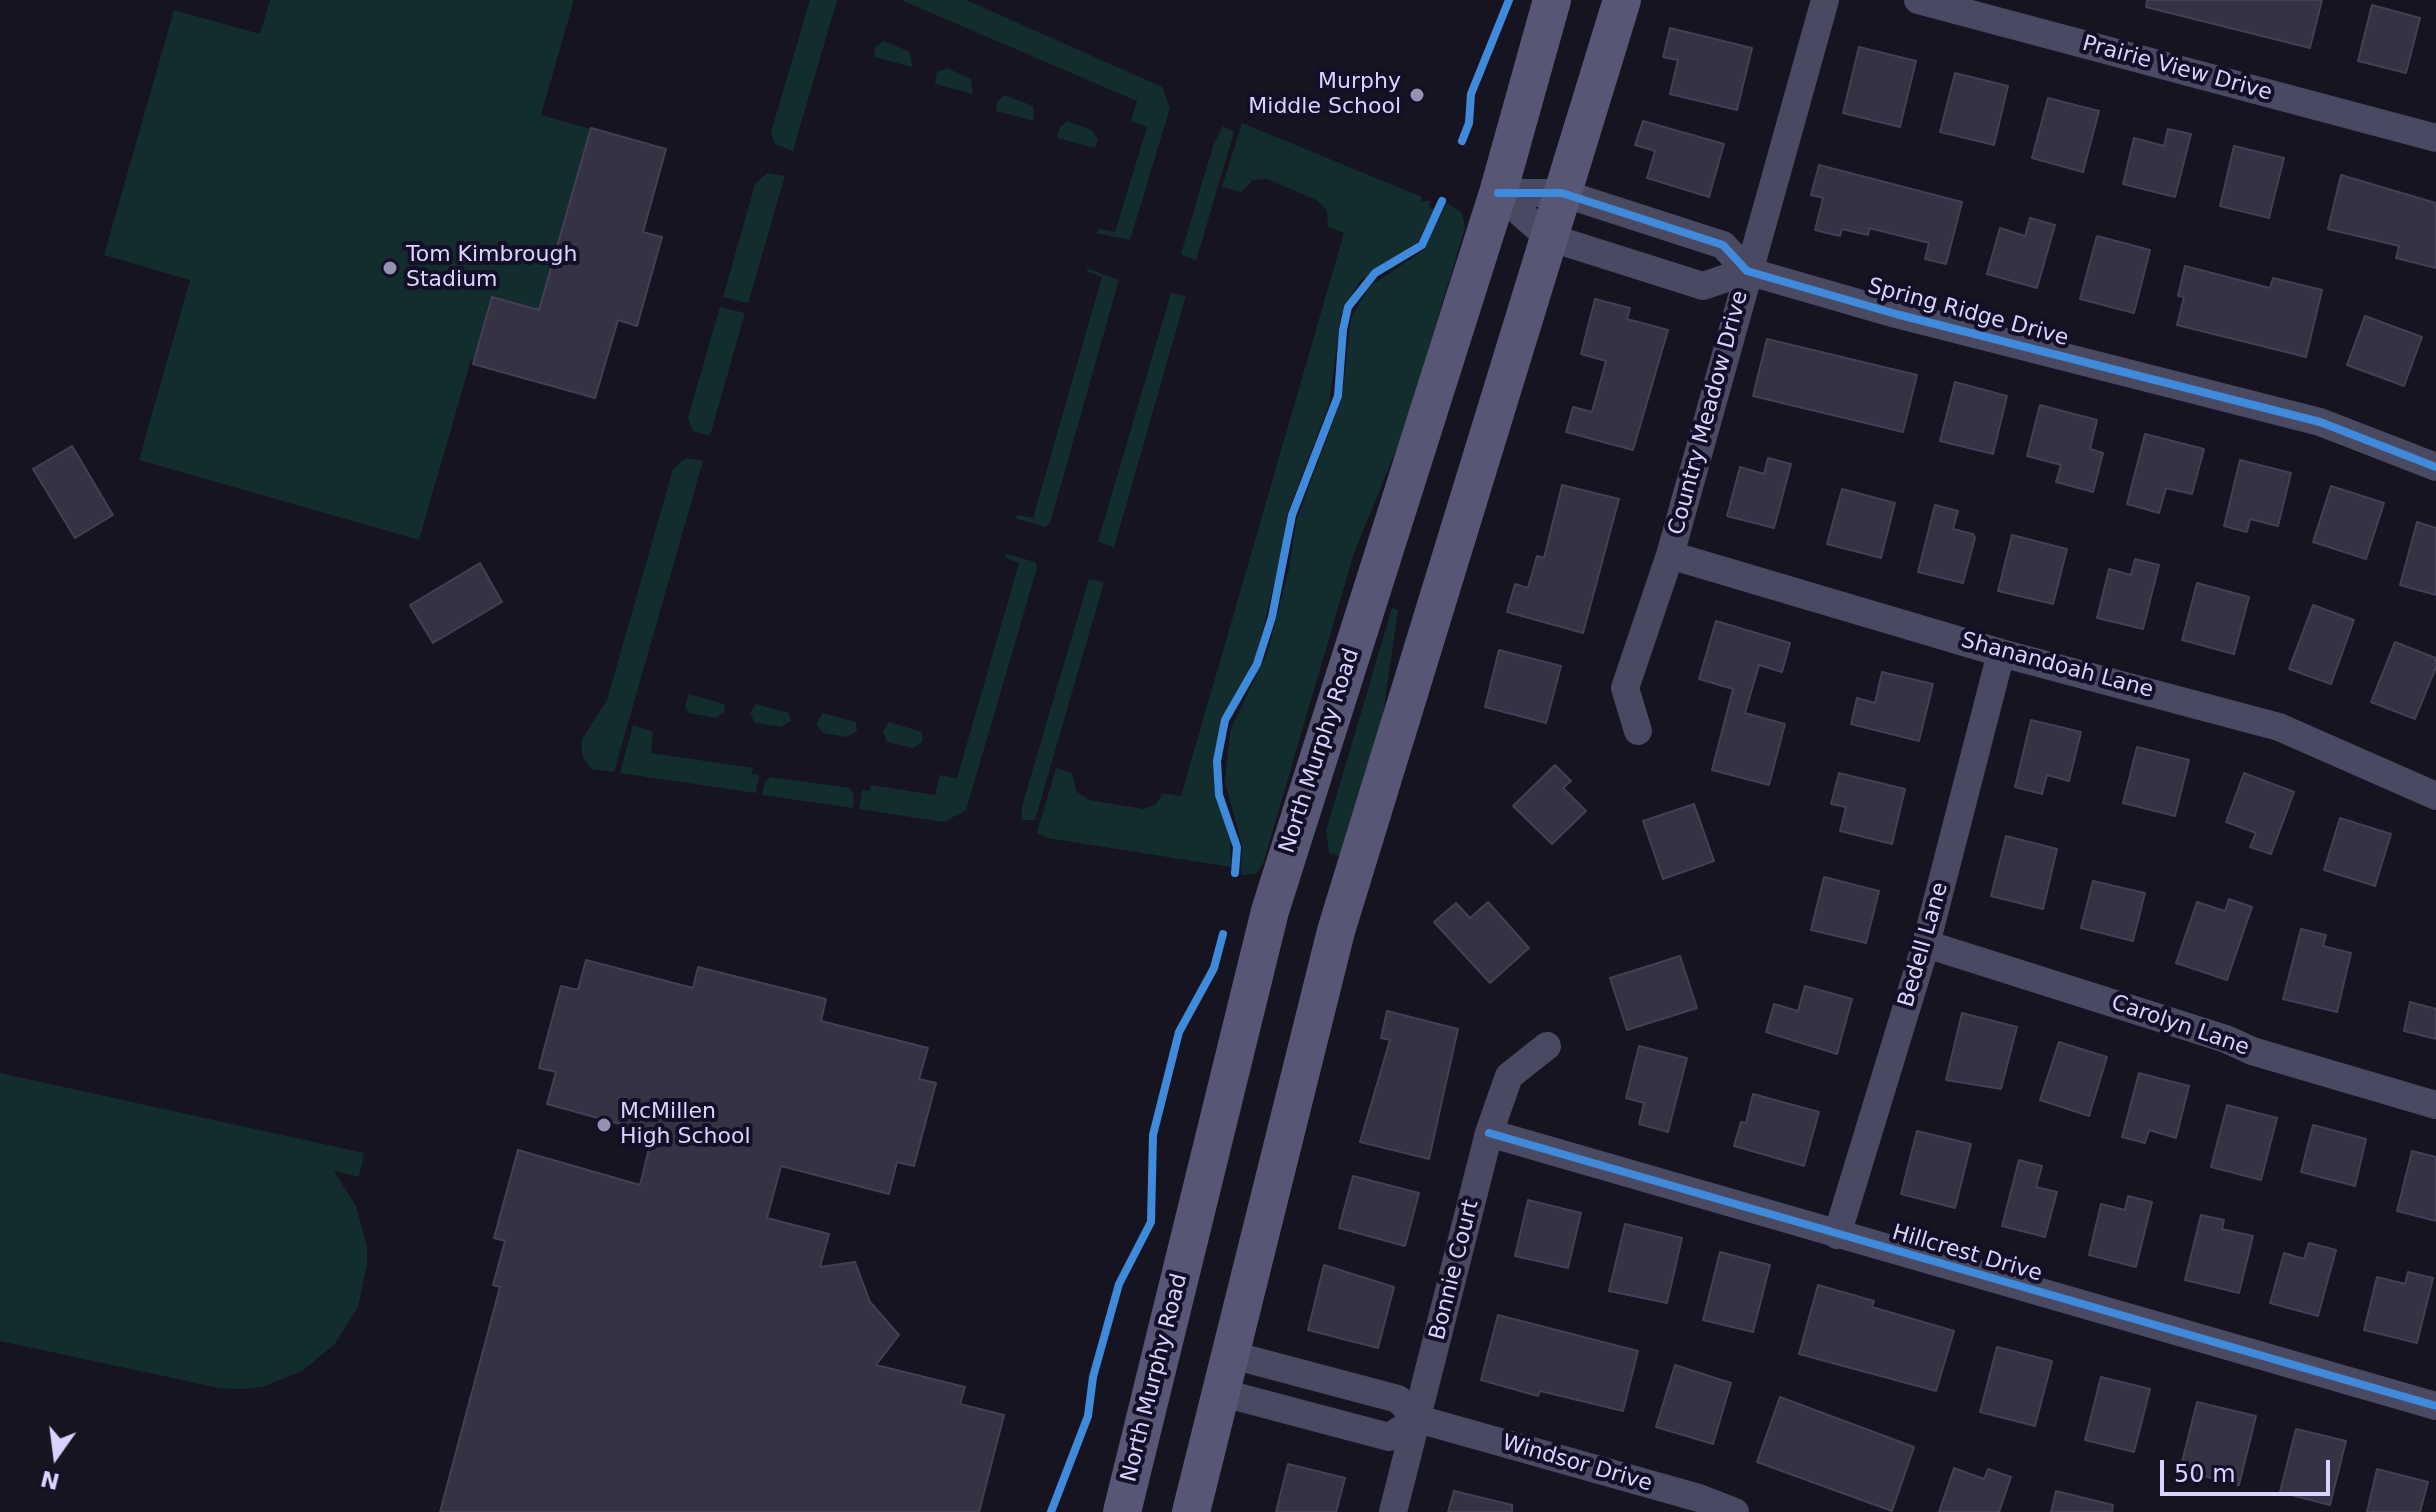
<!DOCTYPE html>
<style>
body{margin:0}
#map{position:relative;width:2436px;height:1512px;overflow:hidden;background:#161421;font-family:"DejaVu Sans",sans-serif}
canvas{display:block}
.north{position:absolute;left:16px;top:1416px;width:80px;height:80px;-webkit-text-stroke:6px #130f26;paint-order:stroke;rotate:194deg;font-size:22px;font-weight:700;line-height:32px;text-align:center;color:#d9d4ff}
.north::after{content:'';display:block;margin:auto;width:28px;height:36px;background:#d9d4ff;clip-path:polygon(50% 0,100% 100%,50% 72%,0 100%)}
.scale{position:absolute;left:2160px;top:1460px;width:170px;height:36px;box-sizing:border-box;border:4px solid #d9d4ff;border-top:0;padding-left:10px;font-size:24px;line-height:28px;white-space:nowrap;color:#d9d4ff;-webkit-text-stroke:6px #130f26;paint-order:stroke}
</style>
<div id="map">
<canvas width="2436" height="1512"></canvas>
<div class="north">N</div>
<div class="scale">50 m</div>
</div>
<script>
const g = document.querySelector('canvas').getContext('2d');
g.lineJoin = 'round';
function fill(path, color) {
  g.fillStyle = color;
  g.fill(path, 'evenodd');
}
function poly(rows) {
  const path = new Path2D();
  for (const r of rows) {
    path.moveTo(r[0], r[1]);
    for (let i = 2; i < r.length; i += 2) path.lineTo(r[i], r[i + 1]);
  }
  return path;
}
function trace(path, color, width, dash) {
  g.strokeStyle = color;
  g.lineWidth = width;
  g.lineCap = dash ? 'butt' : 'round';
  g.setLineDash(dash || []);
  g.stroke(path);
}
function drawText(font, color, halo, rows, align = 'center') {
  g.font = font + ' "DejaVu Sans",sans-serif';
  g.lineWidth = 8;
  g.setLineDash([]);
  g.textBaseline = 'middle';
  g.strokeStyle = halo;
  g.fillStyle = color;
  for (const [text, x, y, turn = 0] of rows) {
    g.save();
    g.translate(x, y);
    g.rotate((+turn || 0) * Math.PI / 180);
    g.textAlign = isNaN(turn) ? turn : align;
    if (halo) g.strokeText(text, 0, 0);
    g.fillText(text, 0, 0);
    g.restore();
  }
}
fill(poly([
 [270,0,574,0,541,115,666,150,595,399,471,360,419,540,139,460,190,280,104,255,174,10,260,34],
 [810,0,837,0,793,151,775,144,771,132],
 [901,0,966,0,1162,87,1170,108,1130,240,1096,233,1100,229,1115,232,1147,127,1131,121,1137,101],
 [884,41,910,52,912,67,874,57,875,47],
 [947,68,971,79,973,94,935,84,937,72],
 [1004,95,1033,106,1034,121,996,111,997,101],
 [1067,121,1093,131,1098,140,1095,148,1057,138,1060,127],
 [1242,123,1422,197,1421,201,1431,201,1429,207,1434,209,1419,241,1360,281,1341,315,1329,405,1288,512,1279,564,1256,656,1222,721,1218,739,1214,786,1230,841,1231,867,1047,838,1037,833,1056,768,1072,773,1076,791,1089,800,1144,809,1156,804,1163,793,1181,796,1344,233,1328,227,1327,211,1318,201,1268,179,1253,180,1241,192,1222,187],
 [1223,126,1234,132,1196,261,1181,254,1214,143],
 [767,173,785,176,748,303,723,297,755,184],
 [1447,203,1462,213,1465,228,1404,431,1354,553,1263,864,1256,874,1241,875,1242,845,1225,782,1230,731,1268,651,1289,568,1297,518,1342,398,1351,318,1369,287,1425,249],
 [1086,268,1119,280,1050,523,1045,527,1014,518,1018,515,1033,518,1102,277,1088,272],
 [1171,293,1186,296,1114,548,1098,541],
 [720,307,745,313,710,436,693,431,688,418],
 [686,458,703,461,614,772,591,769,582,755,582,739,607,700,673,469],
 [1004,553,1035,562,1037,568,966,810,944,822,859,809,862,790,869,791,871,785,935,795,940,775,957,778,1019,563,1006,558],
 [1089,579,1104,582,1035,820,1022,820,1022,806],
 [1392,608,1398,610,1378,749,1340,856,1329,853,1326,831],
 [689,694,724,704,725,712,715,718,689,713,685,706],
 [756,704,789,713,791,721,781,727,755,723,750,713],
 [823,713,856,722,857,731,847,737,823,733,816,724],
 [889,722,922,732,922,742,913,748,887,742,883,731],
 [633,725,653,732,651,753,753,768,752,774,759,775,756,793,620,773],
 [771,777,850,788,854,795,853,808,762,795,765,781],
 [0,1073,364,1153,359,1177,334,1171,356,1206,367,1246,367,1266,358,1307,335,1344,302,1371,262,1387,241,1389,219,1388,0,1341]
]), '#132c2d');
const building = poly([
 [2147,0,2322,0,2310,48,2146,7,2147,0],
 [2372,5,2420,18,2406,73,2358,61,2372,5],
 [1670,28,1752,48,1737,110,1670,94,1678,60,1663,57,1670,28],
 [1859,47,1916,61,1900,127,1843,113,1859,47],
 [1955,73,2008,86,1994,145,1940,132,1955,73],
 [2048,98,2099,111,2083,172,2032,158,2048,98],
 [1643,121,1724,144,1709,197,1647,178,1655,151,1635,145,1643,121],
 [591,128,666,149,643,232,662,237,637,326,618,320,595,398,473,364,492,297,539,310,591,128],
 [2168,129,2191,134,2175,197,2123,184,2134,138,2164,146,2168,129],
 [2234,146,2284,158,2269,218,2220,206,2234,146],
 [1819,165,1962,202,1946,264,1925,259,1929,243,1869,228,1868,235,1842,229,1840,236,1815,230,1823,198,1811,195,1819,165],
 [2341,175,2436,203,2436,268,2396,258,2399,246,2328,229,2341,175],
 [2030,218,2055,225,2037,288,1987,274,2000,228,2025,236,2030,218],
 [2097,236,2150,250,2134,313,2080,299,2097,236],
 [2185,266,2270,288,2273,278,2322,290,2306,357,2177,325,2184,297,2178,296,2185,266],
 [1595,299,1630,308,1627,319,1668,330,1633,450,1566,432,1573,407,1592,412,1606,361,1581,354,1595,299],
 [2365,316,2422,337,2404,386,2347,365,2365,316],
 [1767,339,1917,375,1903,432,1753,396,1767,339],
 [1955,382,2007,396,1993,454,1940,441,1955,382],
 [2040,405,2097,420,2090,449,2103,453,2093,492,2056,482,2061,465,2027,456,2040,405],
 [2145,434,2204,449,2192,494,2166,488,2159,513,2127,504,2145,434],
 [72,446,113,515,75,538,33,469,72,446],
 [1768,458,1791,464,1774,528,1727,516,1740,467,1764,474,1768,458],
 [2240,460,2291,473,2278,526,2250,519,2247,532,2224,526,2240,460],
 [1562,485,1619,499,1583,633,1507,612,1515,584,1528,588,1537,556,1544,558,1562,485],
 [2331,486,2384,503,2366,559,2313,542,2331,486],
 [1842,489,1895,503,1881,558,1827,544,1842,489],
 [1935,505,1958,511,1953,529,1973,534,1975,538,1963,583,1918,572,1935,505],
 [2417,522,2436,528,2436,595,2400,585,2417,522],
 [2012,535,2067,549,2053,604,1998,591,2012,535],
 [2135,559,2159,565,2143,629,2097,618,2109,569,2131,575,2135,559],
 [480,563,502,602,433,643,410,605,480,563],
 [2197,583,2249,597,2234,654,2182,640,2197,583],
 [2313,605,2354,620,2331,684,2289,669,2313,605],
 [1716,621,1790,643,1782,672,1759,665,1745,713,1785,724,1769,785,1712,770,1733,689,1699,679,1716,621],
 [2395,642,2436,658,2436,667,2415,719,2371,702,2395,642],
 [1499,650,1561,666,1546,723,1485,707,1499,650],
 [1882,672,1933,684,1919,741,1851,724,1857,698,1875,703,1882,672],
 [2031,720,2081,732,2069,781,2047,775,2042,794,2015,787,2031,720],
 [2137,747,2189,760,2175,816,2123,803,2137,747],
 [1555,765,1571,781,1563,788,1586,811,1552,844,1513,806,1555,765],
 [1839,773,1905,789,1892,844,1840,831,1846,807,1831,804,1839,773],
 [2244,773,2294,792,2271,854,2250,847,2256,833,2226,822,2244,773],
 [1694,804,1714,861,1663,879,1643,821,1694,804],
 [2340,818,2391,834,2375,886,2324,870,2340,818],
 [2006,836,2057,849,2043,909,1991,896,2006,836],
 [1824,877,1879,891,1866,943,1811,930,1824,877],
 [2093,881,2145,893,2133,941,2081,928,2093,881],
 [2229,899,2252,907,2227,980,2176,963,2197,902,2225,911,2229,899],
 [1488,902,1529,948,1490,983,1434,922,1456,903,1470,918,1488,902],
 [2301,929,2326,935,2323,946,2351,953,2337,1012,2283,999,2301,929],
 [1680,956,1697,1008,1627,1030,1610,978,1680,956],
 [586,960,693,988,698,967,826,999,821,1021,928,1048,919,1079,936,1083,914,1166,897,1162,889,1194,781,1166,767,1218,829,1234,820,1267,855,1262,870,1302,899,1335,876,1365,965,1387,960,1404,1004,1415,979,1512,440,1512,500,1287,493,1285,505,1241,494,1238,518,1150,640,1185,653,1133,547,1104,556,1072,539,1068,561,986,578,990,586,960],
 [1805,986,1852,999,1837,1054,1766,1032,1774,1004,1798,1011,1805,986],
 [2410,1002,2436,1009,2436,1039,2404,1031,2410,1002],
 [1387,1011,1458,1029,1429,1159,1360,1142,1390,1040,1381,1038,1387,1011],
 [1962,1013,2017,1027,2001,1089,1946,1080,1962,1013],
 [2059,1042,2107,1057,2089,1116,2040,1100,2059,1042],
 [1639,1046,1687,1058,1668,1132,1639,1124,1644,1103,1626,1098,1639,1046],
 [2139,1073,2189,1086,2176,1138,2149,1130,2145,1143,2122,1137,2139,1073],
 [1753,1094,1819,1112,1804,1166,1734,1146,1741,1122,1746,1123,1753,1094],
 [2227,1105,2277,1118,2261,1180,2211,1167,2227,1105],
 [2313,1125,2366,1139,2355,1186,2301,1172,2313,1125],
 [1917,1131,1971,1144,1955,1208,1901,1194,1917,1131],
 [2412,1151,2436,1157,2436,1221,2397,1211,2412,1151],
 [2019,1160,2042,1166,2036,1187,2057,1192,2045,1237,2002,1226,2019,1160],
 [1353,1176,1419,1193,1405,1246,1339,1228,1353,1176],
 [2128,1196,2152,1202,2136,1267,2089,1255,2101,1204,2125,1210,2128,1196],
 [1528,1200,1581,1213,1568,1268,1515,1256,1528,1200],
 [2201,1215,2224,1220,2222,1229,2253,1236,2239,1293,2185,1280,2201,1215],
 [1625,1224,1682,1238,1667,1303,1609,1291,1625,1224],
 [2309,1243,2336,1250,2318,1316,2270,1303,2284,1253,2304,1259,2309,1243],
 [1720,1252,1770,1265,1753,1332,1703,1320,1720,1252],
 [1324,1265,1394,1287,1378,1348,1308,1330,1324,1265],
 [2408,1272,2433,1278,2417,1343,2364,1330,2377,1277,2405,1284,2408,1272],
 [1818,1285,1874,1301,1872,1307,1954,1331,1936,1391,1799,1354,1818,1285],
 [1498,1315,1638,1351,1623,1411,1540,1391,1538,1396,1481,1380,1498,1315],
 [1997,1347,2052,1361,2035,1426,1980,1412,1997,1347],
 [1675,1365,1731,1383,1713,1444,1656,1427,1675,1365],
 [2101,1377,2150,1389,2134,1452,2085,1440,2101,1377],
 [1780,1397,1914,1447,1892,1511,1757,1462,1780,1397],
 [2197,1402,2256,1416,2239,1485,2180,1470,2197,1402],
 [2296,1429,2346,1441,2330,1505,2280,1492,2296,1429],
 [1288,1464,1345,1478,1336,1512,1276,1512,1288,1464],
 [1954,1468,1984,1479,1988,1469,2011,1477,1999,1512,1939,1512,1954,1468],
 [2377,1469,2428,1482,2420,1512,2367,1512,2377,1469],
 [1454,1491,1512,1505,1512,1512,1448,1512,1454,1491],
 [2056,1491,2113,1505,2112,1512,2051,1512,2056,1491]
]);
fill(building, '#343243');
trace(building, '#433f54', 2);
trace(poly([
 [1918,0,2436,138],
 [1498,193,1562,193,1723,245,1747,271,1896,314,2320,422,2436,467],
 [1498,193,1548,237,1703,286,1747,271],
 [1670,555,2001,653,2279,727,2436,796],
 [1638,731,1625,688,1670,555,1825,0],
 [1926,944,2226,1039,2252,1051,2436,1105],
 [1489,1133,2436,1406],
 [1837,1235,1926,944,2001,653],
 [1232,1355,1398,1399,1418,1419,1699,1498,1735,1512],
 [1223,1393,1389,1437,1418,1419],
 [1393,1512,1489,1133,1509,1076,1547,1046]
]), '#4a4962', 28);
trace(poly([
 [1122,1512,1270,911,1498,193,1552,0],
 [1191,1512,1336,931,1622,0]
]), '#575674', 38);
trace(poly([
 [1462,141,1469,123,1471,94,1509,0],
 [1498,193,1562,193,1723,245,1747,271,1896,314,2320,422,2436,467],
 [1235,873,1237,847,1219,795,1217,761,1225,720,1257,664,1272,617,1292,515,1338,396,1343,330,1348,307,1375,273,1422,245,1442,201],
 [1489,1133,2436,1406],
 [1051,1512,1088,1416,1093,1377,1119,1284,1151,1222,1153,1135,1179,1032,1214,968,1223,934]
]), '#408adc', 8);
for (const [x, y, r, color] of [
 [1417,95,8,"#9591b1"],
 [390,268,8,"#9591b1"],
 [604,1125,8,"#9591b1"]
]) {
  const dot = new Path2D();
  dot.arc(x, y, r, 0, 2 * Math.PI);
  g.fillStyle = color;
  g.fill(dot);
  trace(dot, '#130f26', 3);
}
drawText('22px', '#d9d4ff', '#130f26', [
 ["Prairie View Drive",2177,69,15],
 ["Spring Ridge Drive",1968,313,15],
 ["Country Meadow Drive",1709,413,-75],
 ["Shanandoah Lane",2057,666,15],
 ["North Murphy Road",1320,751,-72],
 ["Bedell Lane",1924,945,-74],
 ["Carolyn Lane",2180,1026,19],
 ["Hillcrest Drive",1967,1254,16],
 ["Bonnie Court",1455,1270,-76],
 ["North Murphy Road",1155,1378,-76],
 ["Windsor Drive",1577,1464,16]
]);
drawText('22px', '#d9d4ff', '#130f26', [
 ["Murphy",1401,82,"right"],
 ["Middle School",1401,107,"right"],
 ["Tom Kimbrough",406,255],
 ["Stadium",406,280],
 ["McMillen",620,1112],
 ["High School",620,1137]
], 'left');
</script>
